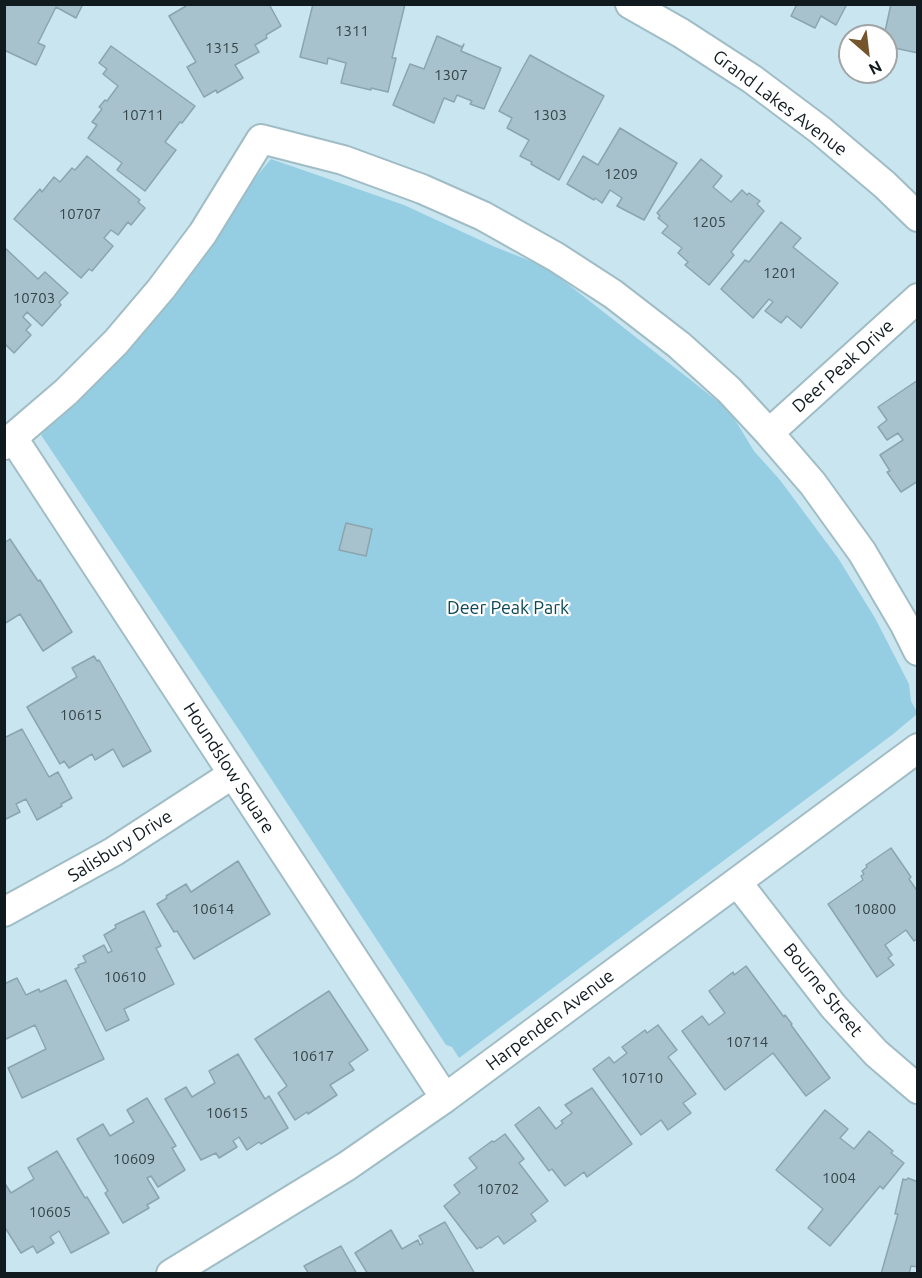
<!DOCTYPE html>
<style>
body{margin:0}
#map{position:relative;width:922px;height:1278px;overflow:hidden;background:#c9e5ef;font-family:Ubuntu,sans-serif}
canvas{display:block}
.frame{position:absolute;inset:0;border:6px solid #111b1f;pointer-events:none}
.north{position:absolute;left:838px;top:24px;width:60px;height:60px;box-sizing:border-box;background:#fff;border:2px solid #a0a4a5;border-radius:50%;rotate:152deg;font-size:16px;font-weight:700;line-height:24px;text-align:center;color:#111b1f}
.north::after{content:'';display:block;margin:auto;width:21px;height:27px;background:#75552b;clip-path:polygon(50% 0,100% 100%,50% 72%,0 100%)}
</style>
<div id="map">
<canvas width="922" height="1278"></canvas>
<div class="frame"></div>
<div class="north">N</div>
</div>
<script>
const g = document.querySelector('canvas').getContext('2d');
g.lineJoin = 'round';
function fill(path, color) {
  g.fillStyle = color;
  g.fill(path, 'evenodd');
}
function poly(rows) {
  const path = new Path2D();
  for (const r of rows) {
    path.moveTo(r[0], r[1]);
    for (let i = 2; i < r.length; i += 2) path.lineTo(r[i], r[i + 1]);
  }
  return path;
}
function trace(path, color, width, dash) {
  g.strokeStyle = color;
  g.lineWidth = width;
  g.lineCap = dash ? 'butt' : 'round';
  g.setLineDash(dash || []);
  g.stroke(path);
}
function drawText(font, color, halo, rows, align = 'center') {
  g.font = font + ' Ubuntu,sans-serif';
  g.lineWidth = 4.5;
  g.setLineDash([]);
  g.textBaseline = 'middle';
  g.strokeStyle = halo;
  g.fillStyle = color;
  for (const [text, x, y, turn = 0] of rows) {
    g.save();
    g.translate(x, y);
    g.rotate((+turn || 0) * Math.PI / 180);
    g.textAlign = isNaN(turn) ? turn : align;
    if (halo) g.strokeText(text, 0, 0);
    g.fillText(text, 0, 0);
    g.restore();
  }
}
fill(poly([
 [271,159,404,205,495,247,546,267,729,410,754,451,780,480,838,558,875,618,909,684,911,701,917,712,917,714,892,735,459,1058,452,1047,446,1045,241,733,41,435]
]), '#95cee2');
const building = poly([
 [4,4,83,4,76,18,56,7,38,43,45,46,36,65,4,50,4,4],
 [185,4,269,4,281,26,266,35,267,38,255,45,259,52,235,65,243,78,217,93,216,90,204,97,187,67,196,62,169,16,186,6,185,4],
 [313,4,405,4,392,58,396,58,388,92,371,88,371,90,341,83,346,63,328,58,327,64,300,57,313,4],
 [797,4,847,4,836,25,821,16,815,28,791,16,797,4],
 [891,4,918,4,918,53,890,47,892,38,884,36,891,4],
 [437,36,462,47,464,44,461,51,501,68,484,109,470,104,472,101,457,95,454,102,444,98,434,123,393,105,410,64,424,69,437,36],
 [111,46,195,106,182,123,180,122,165,142,176,150,145,191,117,170,122,163,88,138,97,125,92,122,102,109,99,107,105,100,107,101,118,86,103,74,107,69,99,63,111,46],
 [530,55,604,96,559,180,531,164,532,162,520,156,529,140,507,128,512,118,499,111,530,55],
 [620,128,677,163,644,220,617,206,622,198,610,190,602,203,595,198,594,200,567,184,583,156,598,165,620,128],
 [87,156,140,200,138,202,145,208,131,225,128,222,118,235,111,230,104,238,113,246,92,271,89,269,81,278,14,219,40,189,42,192,54,177,60,182,72,168,75,170,87,156],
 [701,159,722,176,713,187,731,202,742,190,747,195,749,193,760,201,757,204,764,211,731,252,734,255,709,285,685,265,688,262,678,253,682,248,662,233,668,226,658,218,660,216,657,213,701,159],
 [781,222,801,238,793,247,838,283,801,328,787,316,781,323,765,311,773,302,769,299,753,318,721,289,745,260,749,262,781,222],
 [4,247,38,279,45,272,68,293,59,302,61,305,42,326,27,312,23,317,31,325,26,330,31,335,14,353,4,343,4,247],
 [918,380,918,481,901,492,887,472,890,471,880,455,903,440,898,433,887,440,878,427,887,420,878,407,918,380],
 [346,523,372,529,366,556,339,550,346,523],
 [10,539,38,581,40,580,72,632,43,651,20,614,4,624,4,543,10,539],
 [94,656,97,661,99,660,151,751,123,767,113,749,95,760,92,754,69,768,64,761,60,764,27,707,77,677,72,668,94,656],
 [22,729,49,777,58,772,72,798,61,804,62,806,37,820,26,799,16,804,20,812,4,820,4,738,22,729],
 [891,848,911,877,909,879,918,892,918,938,914,941,906,930,885,945,892,955,888,958,894,965,877,977,828,904,863,880,861,876,864,874,862,871,867,867,866,865,891,848],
 [238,861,270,914,194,959,177,931,174,932,157,904,167,898,166,896,186,884,191,892,238,861],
 [144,911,161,946,156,948,174,984,124,1009,129,1020,106,1031,75,969,79,967,78,965,86,962,83,956,104,945,108,953,112,951,104,935,116,928,115,925,144,911],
 [746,966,784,1017,785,1015,792,1024,791,1025,830,1078,806,1096,773,1053,725,1090,682,1031,702,1016,709,1025,725,1013,709,991,733,972,734,975,746,966],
 [17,978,26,995,39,989,40,992,66,980,104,1059,22,1098,8,1068,46,1049,35,1025,6,1039,4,1035,4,984,17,978],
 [329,991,368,1050,349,1063,354,1070,330,1085,337,1095,308,1114,307,1112,295,1120,278,1093,287,1086,255,1039,329,991],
 [658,1025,677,1050,668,1057,696,1094,683,1103,691,1113,668,1130,661,1120,641,1135,593,1069,609,1057,614,1063,627,1053,622,1047,645,1030,647,1033,658,1025],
 [238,1054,265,1099,269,1096,288,1128,261,1144,259,1142,247,1150,239,1137,233,1141,237,1147,219,1158,216,1153,201,1160,165,1099,186,1087,192,1097,215,1083,209,1071,238,1054],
 [592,1088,632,1144,587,1177,584,1172,565,1186,552,1169,549,1171,515,1125,539,1107,556,1129,563,1123,561,1121,572,1113,565,1105,592,1088],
 [147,1098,176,1146,172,1148,185,1170,158,1187,151,1176,147,1178,159,1198,147,1205,149,1208,123,1223,105,1193,108,1191,77,1139,103,1124,110,1136,134,1122,127,1110,147,1098],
 [825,1110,848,1129,840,1138,854,1149,869,1131,893,1151,891,1153,904,1163,883,1189,880,1186,830,1246,808,1228,823,1209,776,1170,825,1110],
 [505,1134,524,1159,519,1163,548,1201,531,1214,536,1221,504,1244,498,1236,481,1248,480,1247,477,1249,444,1206,460,1193,454,1185,477,1168,469,1158,492,1141,494,1142,505,1134],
 [57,1151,85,1198,87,1197,109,1233,71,1253,59,1231,50,1237,54,1243,37,1253,33,1246,21,1253,4,1226,4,1182,11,1193,34,1179,28,1168,57,1151],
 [908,1178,918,1182,918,1267,911,1266,909,1274,881,1274,898,1214,895,1214,903,1179,906,1180,908,1178],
 [445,1222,475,1274,368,1274,355,1253,391,1230,402,1249,418,1240,420,1245,423,1243,419,1236,445,1222],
 [341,1246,357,1274,309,1274,304,1266,341,1246]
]);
fill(building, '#a7c2cc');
trace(building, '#8aa5af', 1.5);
const minor = poly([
 [630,4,681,33,752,79,820,130,885,185,918,217],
 [769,433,918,298],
 [13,438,445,1098],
 [4,445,66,392,116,342,161,289,203,233,261,139,343,160,422,189,483,216,556,257,613,294,679,345,729,390,769,433,813,484,862,552,905,625,918,651],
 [737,882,833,1006,876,1053,918,1089],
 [4,912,113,852,233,774],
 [171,1274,347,1166,445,1098,918,748]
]);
trace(minor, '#a0bcc5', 32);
trace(minor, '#fff', 28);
drawText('15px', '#36454a', null, [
 ["1311",352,31],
 ["1315",222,48],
 ["1307",451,75],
 ["10711",143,115],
 ["1303",550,115],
 ["1209",621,174],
 ["10707",80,214],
 ["1205",709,222],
 ["1201",780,273],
 ["10703",34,298],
 ["10615",81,715],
 ["10614",213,909],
 ["10800",875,909],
 ["10610",125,977],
 ["10714",747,1042],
 ["10617",313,1056],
 ["10710",642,1078],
 ["10615",227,1113],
 ["10609",134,1159],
 ["1004",839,1178],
 ["10702",498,1189],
 ["10605",50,1212]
]);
drawText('18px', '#111b1f', '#fff', [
 ["Grand Lakes Avenue",780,103,37],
 ["Deer Peak Drive",843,366,-42],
 ["Houndslow Square",229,768,57],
 ["Salisbury Drive",120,846,-32],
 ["Bourne Street",823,990,51],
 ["Harpenden Avenue",550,1020,-37]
]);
drawText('18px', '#0d4858', '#fff', [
 ["Deer Peak Park",508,608]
]);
</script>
